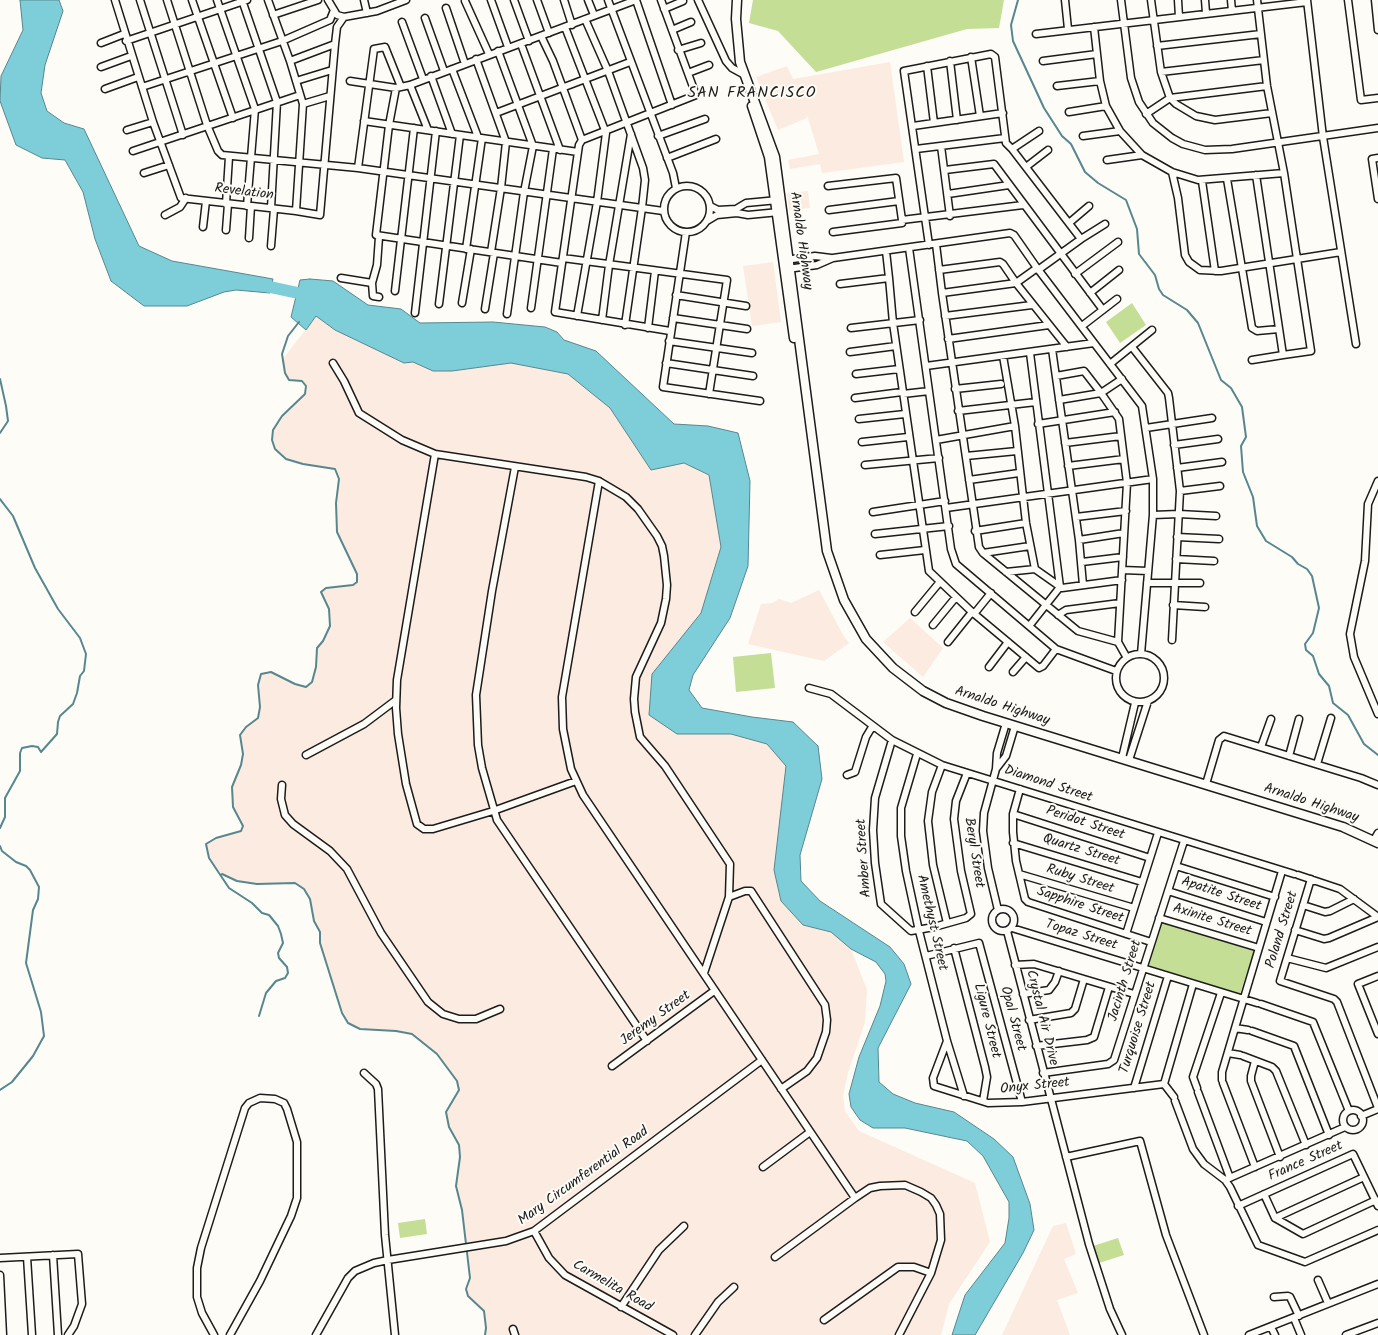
<!DOCTYPE html>
<style>
body{margin:0}
canvas{display:block;background:#fdfcf7}
</style>
<canvas width="1378" height="1335"></canvas>
<script>
const g = document.querySelector('canvas').getContext('2d');
g.lineJoin = 'round';
function fill(path, color) {
  g.fillStyle = color;
  g.fill(path, 'evenodd');
}
function poly(rows) {
  const path = new Path2D();
  for (const r of rows) {
    if (r.length === 3) {
      path.moveTo(r[0] + r[2], r[1]);
      path.arc(r[0], r[1], r[2], 0, 2 * Math.PI);
      continue;
    }
    path.moveTo(r[0], r[1]);
    for (let i = 2; i < r.length; i += 2) path.lineTo(r[i], r[i + 1]);
  }
  return path;
}
function trace(path, color, width, dash) {
  g.strokeStyle = color;
  g.lineWidth = width;
  g.lineCap = dash ? 'butt' : 'round';
  g.setLineDash(dash || []);
  g.stroke(path);
}
function drawText(font, color, halo, rows, align = 'center') {
  g.font = font + ' Kalam,sans-serif';
  g.lineWidth = 4;
  g.setLineDash([]);
  g.textBaseline = 'middle';
  g.strokeStyle = halo;
  g.fillStyle = color;
  for (const [text, x, y, turn = 0] of rows) {
    g.save();
    g.translate(x, y);
    g.rotate((+turn || 0) * Math.PI / 180);
    g.textAlign = isNaN(turn) ? turn : align;
    if (halo) g.strokeText(text, 0, 0);
    g.fillText(text, 0, 0);
    g.restore();
  }
}
fill(poly([
 [890,62,904,162,822,173,820,164,790,169,788,160,819,154,808,118,806,114,807,118,778,130,756,77,787,66,793,79],
 [808,191,810,208,789,210,787,193],
 [773,262,781,322,752,326,743,266],
 [316,316,335,330,404,363,413,362,433,371,452,371,511,363,568,374,610,408,651,470,684,463,709,475,721,547,701,613,652,674,677,734,731,734,767,744,787,766,774,870,803,925,831,932,851,949,867,990,865,1022,848,1073,843,1096,845,1111,859,1131,975,1183,990,1242,949,1304,941,1335,485,1335,486,1328,484,1311,468,1296,466,1289,470,1278,462,1210,456,1186,460,1157,459,1145,449,1127,446,1112,459,1090,457,1081,437,1054,412,1034,396,1031,360,1029,348,1023,342,1013,320,943,320,932,314,921,310,899,304,889,295,883,257,884,237,881,221,873,209,858,206,844,216,838,241,831,243,826,233,807,232,787,241,765,243,754,240,735,246,727,258,718,260,707,258,685,261,674,271,672,295,684,306,687,312,682,316,667,317,648,323,641,330,626,329,609,321,592,326,588,353,585,357,582,357,574,337,532,336,503,339,479,335,469,303,464,286,459,275,449,272,440,273,430,282,416,305,394,306,386,302,381,289,380,285,373,282,360],
 [819,590,843,635,849,643,824,661,748,644,761,604,772,603,779,599,791,603],
 [910,618,943,648,923,677,883,642],
 [1066,1223,1076,1254,1064,1259,1078,1293,1057,1300,1070,1335,1002,1335,1053,1226]
]), '#fcebe0');
fill(poly([
 [753,0,1004,0,999,28,967,29,816,72,778,31,749,23],
 [1132,303,1146,325,1120,343,1106,322],
 [771,653,775,688,736,692,733,657],
 [1162,922,1254,951,1240,994,1148,965],
 [425,1219,427,1234,400,1238,398,1223],
 [1118,1238,1124,1255,1099,1263,1093,1246]
]), '#c5de95');
const water = poly([
 [20,0,59,0,63,11,45,65,41,93,47,111,64,123,84,129,139,246,172,261,273,279,270,293,236,290,224,292,187,306,144,306,111,281,95,239,83,192,65,160,42,158,16,145,0,101,1,76,23,30,20,0],
 [310,279,333,281,368,305,401,309,420,323,493,322,545,327,557,332,564,340,596,351,674,424,708,426,738,433,750,481,748,566,730,618,693,675,689,690,702,708,752,717,793,722,818,746,822,779,800,855,801,881,820,901,890,947,904,964,911,984,878,1048,879,1082,893,1094,915,1103,954,1112,994,1139,1013,1157,1030,1204,1034,1230,1023,1253,975,1335,952,1335,965,1295,1005,1243,1009,1218,1009,1202,983,1156,967,1141,905,1128,873,1128,860,1120,851,1107,849,1094,859,1057,880,1006,886,981,885,974,876,962,851,949,831,932,803,925,781,901,774,870,786,766,767,744,731,734,677,734,649,715,652,674,701,613,721,547,709,475,684,463,651,470,610,408,568,374,511,363,452,371,433,371,413,362,404,363,335,330,316,316,306,330,291,317,300,280,310,279]
]);
fill(water, '#7eceda');
trace(water, '#57878e', 1);
trace(poly([
 [1018,0,1011,25,1013,41,1044,108,1062,136,1071,144,1085,172,1098,183,1126,200,1137,229,1139,254,1155,275,1159,289,1163,295,1187,310,1198,323,1221,380,1231,388,1242,407,1246,437,1241,446,1243,472,1253,497,1257,526,1266,541,1292,557,1298,564,1307,569,1312,576,1319,608,1313,633,1305,644,1306,650,1313,656,1319,674,1329,686,1333,703,1348,715,1364,744,1378,755],
 [0,379,6,406,8,421,0,433],
 [0,499,13,516,35,568,58,609,80,638,86,654,84,671,80,676,77,693,73,704,60,716,58,722,57,734,41,752,38,747,32,746,22,748,20,753,20,771,5,798,5,817,0,828],
 [0,846,2,851,16,862,26,866,30,870,39,887,38,899,33,910,26,963,41,1012,44,1036,33,1056,12,1082,0,1090],
 [222,874,237,881,257,884,295,883,304,889,310,899,314,921,320,932,320,943,342,1013,348,1023,360,1029,396,1031,412,1034,437,1054,457,1081,459,1090,446,1112,449,1127,459,1145,460,1157,456,1186,462,1210,470,1278,466,1289,468,1296,484,1311,486,1328,485,1335],
 [259,1016,266,993,276,981,285,978,288,973,287,967,279,958,278,953,283,943,281,934,278,926,269,915,262,913,252,903,229,888,209,858,206,844,216,838,241,831,243,826,233,807,232,787,241,765,243,754,240,735,246,727,258,718,260,707,258,685,261,674,271,672,295,684,306,687,312,682,316,667,317,648,323,641,330,626,329,609,321,592,326,588,353,585,357,582,357,574,337,532,336,503,339,479,335,469,303,464,286,459,275,449,272,440,273,430,282,416,305,394,306,386,302,381,289,380,285,373,282,354,288,336,299,322]
]), '#57878e', 2);
trace(poly([
 [256,284,312,296]
]), '#7eceda', 12);
const street = poly([
 [115,0,153,122,181,198,296,211,303,104,290,61,268,0],
 [140,0,183,135],
 [167,0,207,125,218,151,222,155,358,168,663,211],
 [192,0,233,118],
 [217,0,255,109,247,206],
 [242,0,277,102,271,208],
 [328,0,337,15,344,17,377,11,406,0],
 [364,0,367,13],
 [491,0,508,47],
 [514,0,529,41],
 [537,0,549,33],
 [564,0,572,25],
 [588,0,594,15],
 [608,0,673,173,676,188],
 [636,0,672,105],
 [698,0,726,61,732,68,743,74],
 [1065,0,1068,29],
 [1121,0,1131,78,1139,102,1153,123,1172,138,1183,144,1205,150,1232,149,1378,128],
 [1151,0,1161,72,1170,98,1176,104,1196,116,1215,120,1272,113],
 [1178,0,1179,17],
 [1205,0,1206,13],
 [1231,0,1232,11],
 [1307,0,1323,137,1356,344],
 [1348,0,1361,100,1378,98],
 [1375,0,1378,30],
 [465,1,489,54],
 [446,8,465,64],
 [664,9,683,1],
 [273,15,318,0],
 [425,18,444,71],
 [585,19,608,71,643,168,645,180,642,208,625,325],
 [402,22,423,79],
 [565,27,606,133,597,202,577,316],
 [1094,27,1100,81,1106,106,1120,131,1142,155,1172,172,1198,180,1284,173],
 [672,30,691,22],
 [1036,34,1307,2],
 [541,36,553,61,582,140,579,145,555,312,670,331],
 [126,41,247,0],
 [101,43,124,34],
 [521,44,560,150],
 [1157,46,1261,34],
 [678,50,701,43],
 [498,51,533,146,524,192,507,314],
 [971,57,980,116],
 [476,59,506,142,501,188,491,252],
 [290,61,335,44],
 [950,61,957,120],
 [1043,61,1097,54],
 [927,66,934,123],
 [101,67,131,56],
 [452,69,478,137],
 [1161,72,1264,60],
 [688,73,709,65],
 [431,76,452,134],
 [296,81,332,70],
 [350,81,396,88],
 [410,85,428,130],
 [1057,86,1100,81],
 [142,87,282,41,330,20,334,10],
 [105,89,138,77],
 [303,104,330,96],
 [1069,112,1106,106],
 [496,113,630,62],
 [1146,114,1170,98,1267,86],
 [364,121,578,152],
 [913,126,1003,113],
 [127,130,153,122],
 [658,136,705,119],
 [1083,136,1120,131],
 [582,140,696,95,661,0],
 [941,146,950,216],
 [916,149,1005,138],
 [1012,149,1081,239,1038,270],
 [133,151,300,95],
 [667,158,716,139],
 [1378,158,1372,159,1378,199],
 [1107,160,1142,155],
 [1026,167,1048,150],
 [358,168,374,49,385,47,401,87],
 [945,170,994,164,1103,310],
 [1172,172,1178,198,1185,255,1189,262,1200,270,1221,271,1341,252],
 [144,173,169,165],
 [1256,175,1283,355,1311,351,1284,173,1267,86,1257,0],
 [1227,179,1252,328,1257,331,1279,329],
 [1202,181,1215,271],
 [687,209,23],
 [828,186,896,178,902,220,1023,205],
 [948,194,1009,185],
 [226,204,229,157],
 [710,206,718,210,736,209,746,203,778,200],
 [829,210,899,201],
 [296,211,320,215,335,44,337,27,344,17],
 [165,215,180,207,186,198],
 [707,221,717,215,737,213,748,215,779,212],
 [1069,223,1089,206],
 [203,227,206,201],
 [226,230,228,204],
 [686,232,663,387,760,401],
 [833,232,902,223,902,220],
 [249,238,251,206],
 [1081,239,1105,224],
 [936,244,942,293,979,547,983,553,1078,631,1118,642,1127,658],
 [929,245,904,71,991,54,995,57,1006,143,1012,149,1039,131],
 [271,246,274,209],
 [909,248,951,549,956,564,1056,649,1116,671],
 [466,249,482,138],
 [886,251,889,278],
 [563,258,727,280,709,394],
 [785,260,815,256,831,258],
 [562,263,376,235,389,125,396,88,410,85,636,0],
 [787,269,817,265,833,258,1010,233,1014,235,1037,268,1142,406,1153,479,1153,515,1141,654],
 [939,270,1000,262,1003,264,1016,283,1067,347],
 [1075,274,1118,242],
 [341,278,372,283,377,265,379,237],
 [372,283,373,296,379,297],
 [840,284,889,278,893,323,929,571,972,612,1039,668,1043,666,1056,649],
 [395,291,414,128],
 [942,293,1016,283,1037,268],
 [1090,293,1119,270],
 [676,295,746,306],
 [462,303,471,249],
 [439,304,460,135],
 [531,308,553,149],
 [485,309,494,253],
 [415,313,436,131],
 [945,316,1032,305],
 [673,318,747,329],
 [602,320,609,265,631,134],
 [1082,326,1117,299],
 [648,328,655,271],
 [851,328,920,320],
 [948,339,1049,325],
 [669,341,752,353],
 [1132,347,1168,393,1169,398,1180,491,1172,640],
 [1052,349,1079,540,1083,585],
 [850,352,896,346],
 [1030,353,1060,587,1030,625],
 [1003,356,1015,426,1026,523,1035,569,1062,588,1122,580],
 [1252,360,1283,355],
 [333,363,344,381,359,413,402,440,435,454,586,477,599,481,626,497,638,509,657,536,662,546,664,556,667,585,666,599,661,623,636,677,634,699,635,712,640,737,665,766,730,864,729,897,704,973],
 [666,363,753,376],
 [1110,364,1152,330],
 [926,366,1094,343],
 [856,374,899,369],
 [1056,376,1084,371,1101,393,1059,400],
 [955,389,1001,384],
 [903,394,929,391],
 [855,398,902,392],
 [958,411,1036,402],
 [859,419,905,414],
 [1038,424,1115,412],
 [1146,428,1212,418],
 [936,440,1015,426],
 [862,442,908,437],
 [1065,443,1121,436],
 [1174,445,1218,439],
 [435,454,397,680,396,708,398,734,406,784,417,824,424,829,433,829,493,811,576,781],
 [966,456,1017,451],
 [865,465,939,458],
 [1068,466,1124,459],
 [515,467,492,591,476,695,478,745,482,768,497,820,647,1041],
 [1177,468,1222,462],
 [969,480,1019,473],
 [599,481,562,697,563,729,571,769,583,795,855,1198],
 [1378,481,1368,504,1365,561,1350,634,1354,657,1378,714],
 [1180,491,1220,486],
 [946,508,1153,479],
 [873,512,945,501],
 [1153,515,1179,514,1216,516],
 [1076,517,1126,511],
 [975,531,1026,523],
 [875,534,949,526],
 [1177,537,1219,539],
 [1079,540,1124,533],
 [983,553,1030,546],
 [880,555,925,550],
 [1176,559,1214,561],
 [1082,562,1123,557],
 [1122,570,1148,571],
 [1006,572,1035,569],
 [1147,583,1200,583],
 [1173,605,1205,607],
 [915,612,939,583],
 [974,614,991,593],
 [1058,615,1066,610,1120,603],
 [933,625,956,597],
 [948,642,972,612],
 [1118,642,1127,483,1119,419,1101,393,1122,379],
 [1140,678,24],
 [989,667,1008,642],
 [1013,672,1026,657],
 [809,688,831,694,892,740,942,765,1294,874],
 [892,740,875,798,873,830,875,863,881,904,911,931,934,927,966,918,971,914,961,871,954,819,956,801,967,773],
 [1261,747,1271,719],
 [917,754,901,808,901,836,906,871,919,931,947,1041,964,1096],
 [306,755,364,724,396,700],
 [1289,756,1299,719],
 [1122,758,1135,703],
 [1129,760,1148,701],
 [1317,764,1331,718],
 [942,765,932,792,928,821,933,865,947,923],
 [996,769,1006,756,1015,726],
 [847,775,855,772,866,737,872,727],
 [1206,784,1219,740,1224,736,1361,778,1378,785],
 [282,785,281,799,285,815,293,824,330,851,347,869,381,933,428,1002,443,1014,459,1019,476,1019,500,1009],
 [1020,789,1013,814,1013,832,1016,861,1025,899,1028,902,1151,942],
 [1013,814,1150,858],
 [1374,840,1378,833],
 [1013,843,1142,882],
 [1176,866,1275,897],
 [1019,874,1134,908],
 [1298,875,1340,889,1378,917],
 [1311,879,1280,981,1334,999,1337,1002,1378,1108],
 [1168,891,1266,922],
 [729,897,745,891,751,891,825,1005,827,1020,826,1032,817,1058,807,1071,781,1089],
 [1303,905,1325,912,1330,911,1354,899],
 [1003,920,11],
 [998,910,988,868,983,831,984,813,996,769,997,753,1006,723],
 [1159,918,1259,948],
 [1012,928,1257,1003],
 [1295,930,1324,939,1329,938,1378,917],
 [1007,931,1089,1244,1110,1309,1122,1335],
 [1126,934,1158,833],
 [954,948,985,1067,987,1077,983,1101],
 [926,956,979,943,1022,1102],
 [1287,958,1326,968,1378,947],
 [1015,965,1034,964,1134,994],
 [1378,976,1358,984,1378,1034],
 [1023,994,1049,990,1055,982,1059,971],
 [1261,1004,1313,1022,1349,1111],
 [1029,1020,1071,1013,1075,1009,1084,979],
 [1235,1028,1248,1030],
 [1252,1031,1294,1046,1329,1135],
 [947,1041,933,1078,934,1086,988,1103,1022,1102,1164,1084],
 [1036,1046,1087,1040,1094,1037,1109,987],
 [1228,1053,1240,1055],
 [1243,1056,1272,1067,1276,1071,1306,1145],
 [1255,1061,1251,1076,1251,1081,1280,1157],
 [612,1066,714,991],
 [364,1073,376,1084,378,1089,385,1235,395,1335],
 [1043,1073,1108,1064,1114,1060,1184,841],
 [1222,1080,1222,1072,1235,1028,1282,871],
 [1223,1083,1255,1167],
 [1134,1088,1168,976],
 [1197,1088,1193,1077,1221,993],
 [1198,1092,1230,1178],
 [1174,1097,1164,1084,1193,984],
 [1175,1101,1193,1149,1204,1164,1225,1180,1230,1187,1258,1245,1305,1262,1378,1230],
 [1353,1120,10],
 [1361,1116,1378,1109],
 [1066,1157,1140,1141,1166,1235,1204,1335],
 [763,1167,810,1132],
 [1225,1180,1345,1127],
 [1264,1194,1275,1218,1303,1234,1376,1200],
 [1238,1206,1353,1154,1378,1206],
 [1275,1218,1364,1177],
 [534,1231,549,1258,565,1275,673,1335],
 [53,1255,58,1335],
 [27,1257,32,1335],
 [775,1257,855,1198,870,1188,880,1186,905,1185,921,1192,931,1198,936,1205,940,1214,941,1240,931,1273,899,1335],
 [0,1258,78,1254,82,1304,74,1326,68,1335],
 [0,1275,3,1335],
 [1318,1280,1328,1303],
 [1274,1297,1288,1296,1290,1297,1299,1316],
 [621,1307,659,1250,684,1226],
 [1294,1318,1301,1335],
 [824,1320,898,1267,914,1267,931,1273],
 [1271,1327,1275,1335],
 [513,1329,515,1335],
 [214,1335,202,1313,197,1297,197,1268,201,1248,245,1108,249,1103,260,1098,275,1099,284,1103,287,1109,297,1142,297,1198,291,1216,260,1281,230,1335],
 [316,1335,348,1278,355,1271,374,1263,388,1260,506,1241,534,1231,762,1060],
 [695,1335,718,1302,734,1287],
 [1249,1335,1378,1284],
 [1346,1335,1378,1323]
]);
const secondary = poly([
 [737,0,736,19,740,62,775,157,827,551,844,600,866,639,893,668,923,691,946,703,983,716,1343,827,1378,843],
 [752,106,769,157,794,338]
]);
trace(street, '#1c1c1c', 9);
trace(secondary, '#1c1c1c', 11);
trace(street, '#fdfcf7', 6);
trace(secondary, '#fdfcf7', 8);
drawText('14px', '#1c1c1c', '#fdfcf7', [
 ["Revelation",244,193,7],
 ["Arnaldo Highway",800,241,82],
 ["Arnaldo Highway",1002,707,18],
 ["Diamond Street",1048,785,18],
 ["Arnaldo Highway",1311,804,18],
 ["Peridot Street",1085,824,18],
 ["Quartz Street",1081,851,17],
 ["Beryl Street",973,853,81],
 ["Amber Street",865,858,-94],
 ["Ruby Street",1080,880,17],
 ["Apatite Street",1221,895,18],
 ["Sapphire Street",1080,906,18],
 ["Axinite Street",1212,921,17],
 ["Amethyst Street",931,923,77],
 ["Poland Street",1283,930,-73],
 ["Topaz Street",1081,936,17],
 ["Jacinth Street",1126,981,-73],
 ["Crystal Air Drive",1041,1018,76],
 ["Jeremy Street",656,1019,-36],
 ["Opal Street",1012,1019,75],
 ["Ligure Street",986,1021,76],
 ["Turquoise Street",1139,1028,-73],
 ["Onyx Street",1035,1087,-6],
 ["France Street",1306,1162,-24],
 ["Mary Circumferential Road",584,1177,-36],
 ["Carmelita Road",612,1287,30]
]);
g.letterSpacing = '1px';
drawText('16px', '#1c1c1c', '#fdfcf7', [
 ["SAN FRANCISCO",752,94]
]);
g.letterSpacing = '0px';
</script>
